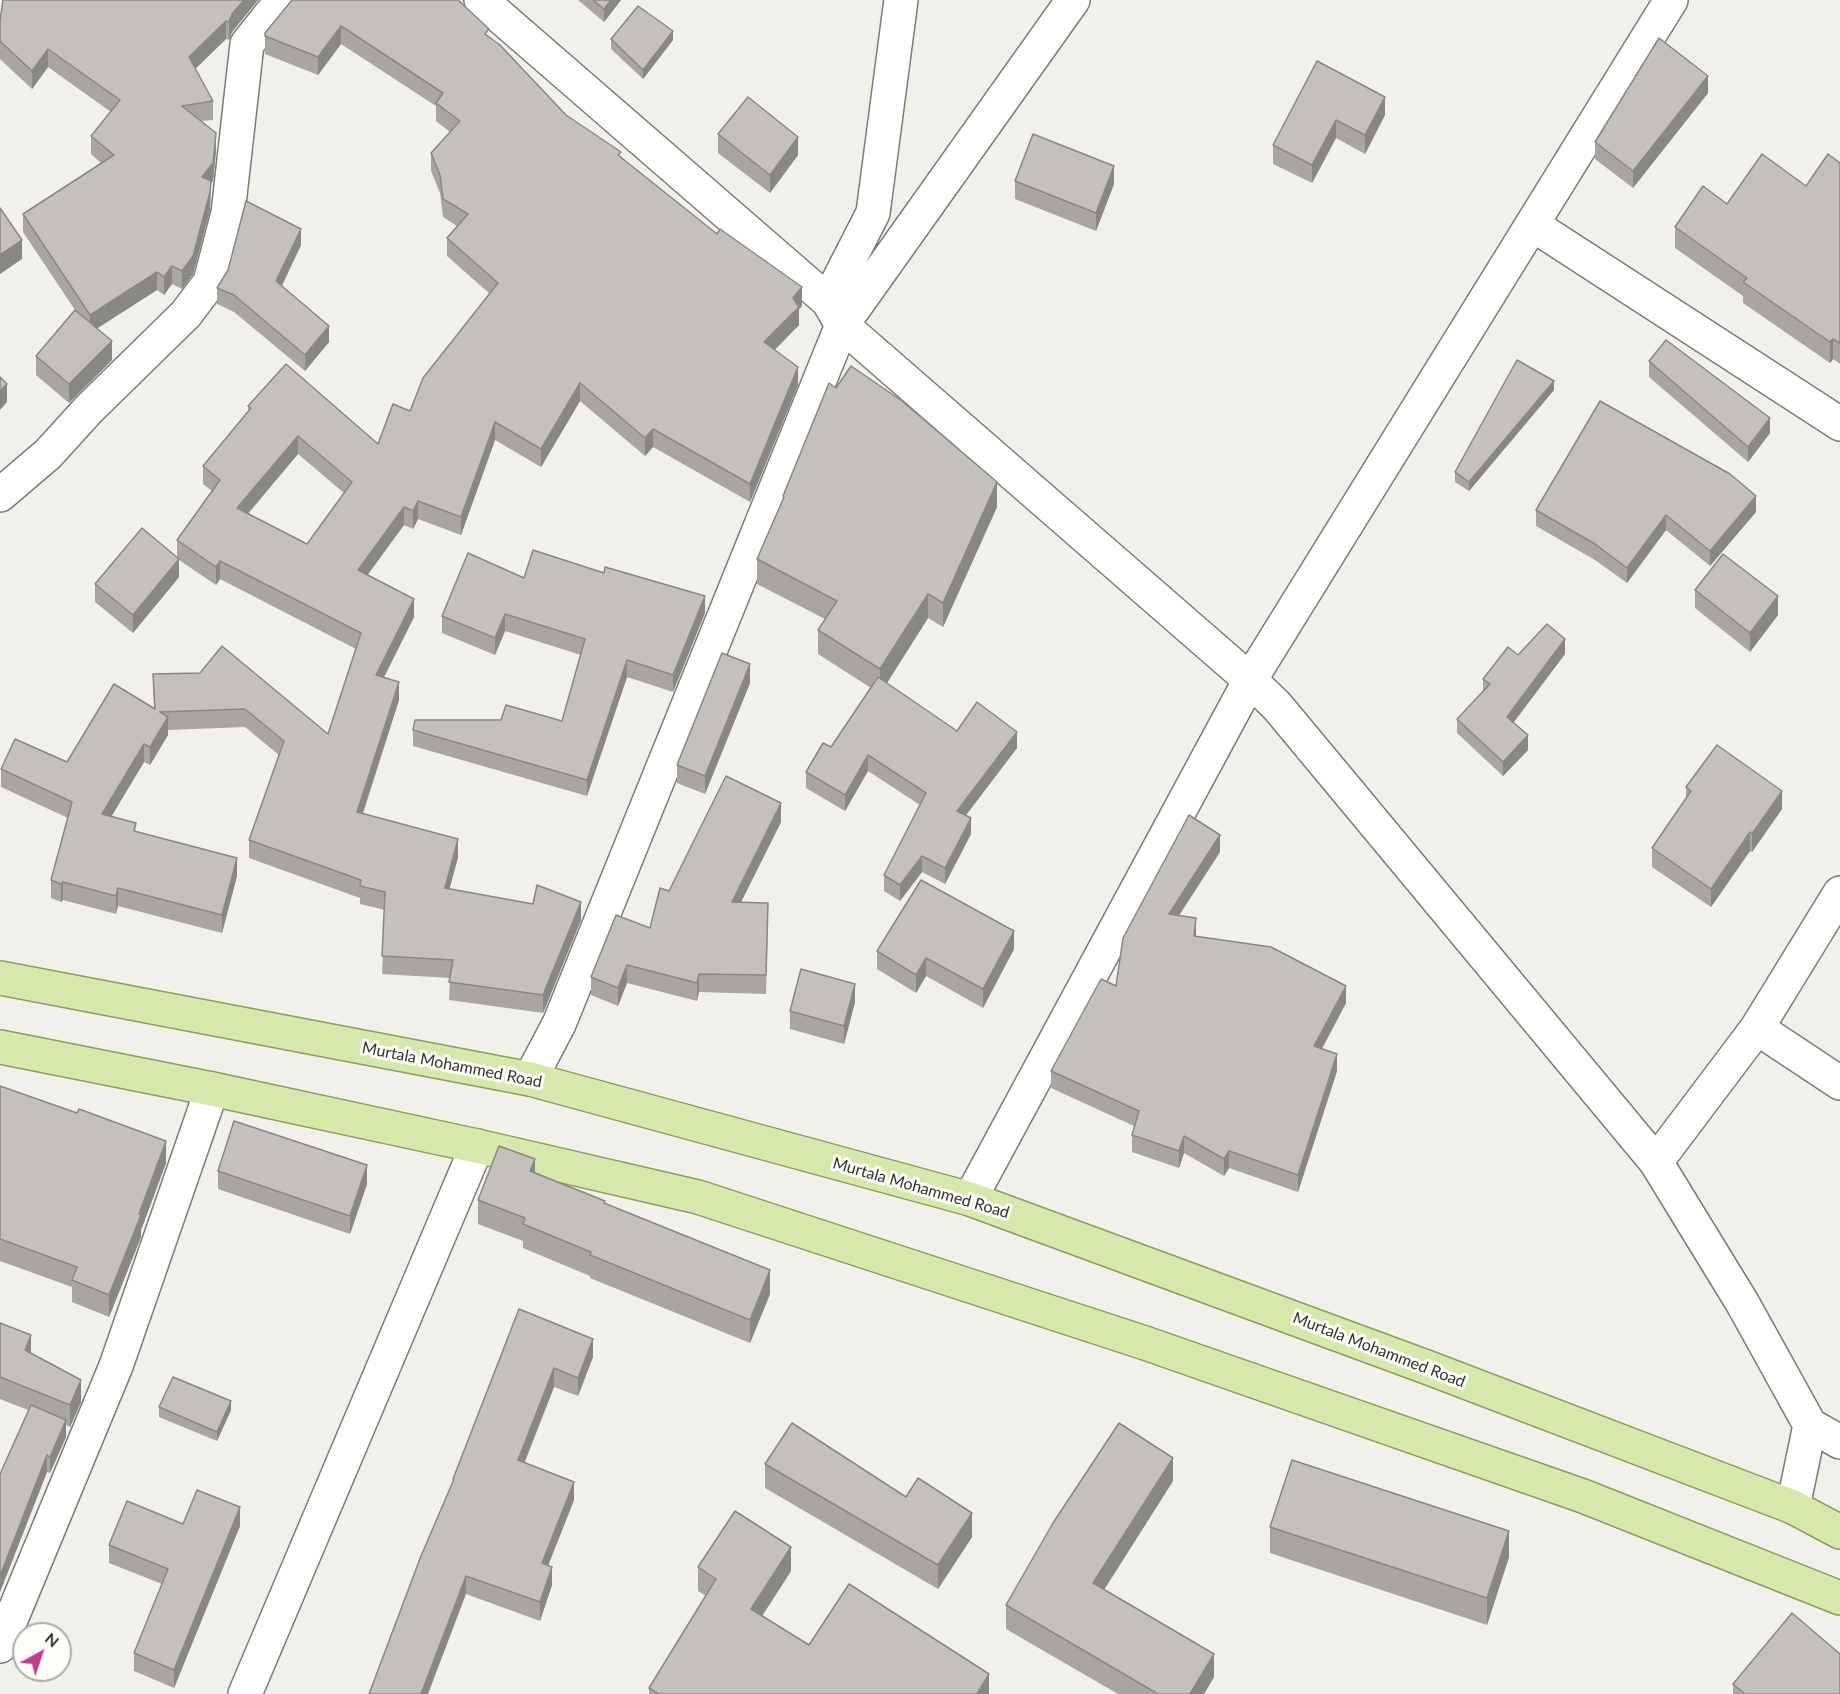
<!DOCTYPE html>
<style>
body{margin:0}
#map{position:relative;width:1840px;height:1694px;overflow:hidden;background:#f1f0eb;font-family:Lato,sans-serif}
canvas{display:block}
.north{position:absolute;left:12px;top:1622px;width:60px;height:60px;box-sizing:border-box;background:#fefdf8;border:2px solid #acaba7;border-radius:50%;rotate:40deg;font-size:16px;font-weight:700;line-height:24px;text-align:center;color:#31302e}
.north::after{content:'';display:block;margin:auto;width:21px;height:27px;background:#bc3e8c;clip-path:polygon(50% 0,100% 100%,50% 72%,0 100%)}
</style>
<div id="map">
<canvas width="1840" height="1694"></canvas>
<div class="north">N</div>
</div>
<script>
const g = document.querySelector('canvas').getContext('2d');
g.lineJoin = 'round';
function poly(rows) {
  const path = new Path2D();
  for (const r of rows) {
    path.moveTo(r[0], r[1]);
    for (let i = 2; i < r.length; i += 2) path.lineTo(r[i], r[i + 1]);
  }
  return path;
}
function trace(path, color, width, dash) {
  g.strokeStyle = color;
  g.lineWidth = width;
  g.lineCap = dash ? 'butt' : 'round';
  g.setLineDash(dash || []);
  g.stroke(path);
}
function fill(path, color) {
  g.fillStyle = color;
  g.fill(path, 'evenodd');
}
function drawText(font, color, halo, rows, align = 'center') {
  g.font = font + ' Lato,sans-serif';
  g.lineWidth = 6;
  g.setLineDash([]);
  g.textBaseline = 'middle';
  g.strokeStyle = halo;
  g.fillStyle = color;
  for (const [text, x, y, turn = 0] of rows) {
    g.save();
    g.translate(x, y);
    g.rotate((+turn || 0) * Math.PI / 180);
    g.textAlign = isNaN(turn) ? turn : align;
    if (halo) g.strokeText(text, 0, 0);
    g.fillText(text, 0, 0);
    g.restore();
  }
}
const minor = poly([
 [481,0,828,301,842,325,1250,680,1277,706,1656,1162,1743,1304,1810,1425,1793,1507],
 [1533,225,1840,424],
 [828,301,873,213,901,0],
 [0,495,48,454,89,409,186,314,210,282,228,213,247,44,282,0],
 [1757,1028,1840,1083],
 [530,1079,559,1024,842,325,1073,0],
 [1656,1162,1757,1028,1840,893],
 [970,1199,1250,680,1671,0],
 [1810,1425,1840,1442],
 [0,1646,116,1366,212,1089],
 [245,1694,477,1146]
]);
const major = poly([
 [0,978,530,1079,970,1199,1429,1368,1793,1507,1840,1532],
 [0,1047,212,1089,477,1146,698,1197,1145,1343,1583,1496,1840,1598]
]);
trace(minor, '#7c7b76', 36);
trace(major, '#8b9d5c', 36);
trace(minor, '#fff', 33);
trace(major, '#d7e8ac', 33);
fill(poly([
 [3,0,258,0,232,32,229,40,226,39,195,69,213,101,213,120,201,121,216,151,213,181,211,183,210,210,193,274,182,289,172,284,164,295,157,290,97,328,112,360,69,403,36,375,36,356,75,310,23,232,23,214,101,163,91,154,91,136,111,112,48,67,32,89,0,59,0,21],
 [292,0,489,37,566,115,621,157,802,306,799,309,799,325,775,350,798,385,750,502,653,447,645,456,580,401,541,467,495,440,461,535,418,519,413,529,404,525,367,575,414,617,384,677,399,700,363,814,458,857,449,889,581,920,543,1013,449,1000,450,978,382,974,385,910,360,904,360,898,249,858,249,840,279,755,245,727,168,730,168,735,150,765,144,762,111,817,136,831,237,876,222,933,118,906,116,914,63,900,61,902,51,898,51,880,68,818,1,787,1,769,67,762,154,709,153,674,328,734,356,649,220,579,216,585,179,560,179,577,133,633,95,602,95,584,177,557,177,540,212,491,203,484,203,466,248,411,248,406,378,444,410,411,490,294,447,256,447,238,457,226,443,217,440,193,431,171,431,153,450,132,436,121,436,106,341,44,318,75,265,54,265,33],
 [298,454,344,493,307,544,248,514],
 [578,0,621,0,604,22],
 [611,39,673,40,643,79,611,49],
 [1317,61,1385,115,1365,154,1336,138,1312,183,1273,164,1273,145],
 [1708,93,1633,188,1595,159,1595,142],
 [718,134,798,155,770,193,718,153],
 [1840,163,1840,364,1833,359,1830,363,1743,303,1743,296,1675,248,1675,227,1727,204,1806,186],
 [1015,181,1114,184,1096,231,1015,199],
 [301,245,282,286,329,342,305,371,234,312,217,304,217,288],
 [1649,361,1770,433,1748,462,1649,377],
 [1554,390,1469,491,1455,482,1455,472],
 [783,496,997,507,943,627,928,618,887,683,957,731,1017,748,966,815,971,834,945,884,922,872,900,901,884,891,884,875,920,805,868,771,845,811,806,788,806,772,831,747,871,688,818,654,818,630,825,619,757,584,757,559,783,500],
 [1536,510,1756,512,1710,566,1666,530,1627,583,1595,560,1536,526],
 [524,578,705,613,673,692,627,677,587,796,413,746,413,730,562,721,581,655,505,631,495,655,442,633,442,616],
 [1695,590,1778,615,1750,652,1695,608],
 [1565,654,1514,722,1528,750,1503,776,1457,733,1457,719,1483,692,1483,679,1518,655],
 [750,683,705,794,677,783,677,765],
 [1686,787,1782,809,1752,852,1750,851,1711,907,1652,867,1652,848,1686,798],
 [781,822,741,902,768,921,766,994,699,992,697,1001,627,983,618,1006,591,995,591,977,650,928,669,891],
 [1220,852,1179,915,1196,936,1346,1003,1322,1049,1337,1071,1298,1192,1229,1168,1224,1176,1184,1153,1179,1168,1132,1152,1132,1135,1134,1126,1051,1088,1051,1071],
 [1014,949,983,1008,926,976,916,993,877,969,877,951],
 [855,1002,844,1044,790,1029,790,1011],
 [0,1086,166,1163,141,1230,141,1237,109,1317,72,1302,72,1287,0,1261],
 [218,1171,367,1184,350,1234,218,1189],
 [535,1172,605,1203,770,1294,750,1343,590,1278,590,1276,523,1248,523,1241,478,1224,478,1200],
 [519,1309,593,1357,578,1396,554,1387,525,1462,574,1500,548,1565,552,1585,540,1621,466,1594,453,1482,453,1479],
 [0,1323,81,1402,70,1427,66,1425,66,1437,50,1473,47,1472,0,1592,0,1474,28,1410,0,1399],
 [159,1407,231,1410,217,1441,159,1417],
 [765,1464,906,1497,972,1537,938,1589,765,1488],
 [1173,1481,1104,1590,1214,1677,1204,1694,1118,1694,1006,1629,1006,1605],
 [183,1524,240,1526,174,1688,134,1671,134,1653,162,1584,109,1563,109,1545],
 [1270,1527,1509,1557,1487,1625,1270,1553],
 [698,1567,791,1571,762,1616,809,1645,989,1694,649,1694,649,1688,706,1596,698,1591],
 [1733,1684,1840,1694,1733,1694]
]), '#a9a6a2');
fill(poly([
 [244,0,258,0,232,32,229,40,229,22,232,14],
 [611,0,621,0,604,22,604,9],
 [226,21,226,39,189,75,189,57],
 [341,26,341,44,318,75,318,57],
 [673,31,673,40,643,79,643,70],
 [48,49,48,67,32,89,32,71],
 [1708,76,1708,93,1633,188,1633,171],
 [1385,97,1385,115,1365,154,1365,135],
 [1336,120,1336,138,1312,183,1312,165],
 [216,133,216,151,213,181,211,183,210,210,193,274,182,289,182,271,202,177],
 [798,137,798,155,770,193,770,175],
 [1114,166,1114,184,1096,231,1096,213],
 [301,229,301,245,276,297,276,281],
 [22,240,22,259,0,274,0,255],
 [172,266,172,284,164,295,164,277],
 [157,272,157,290,90,333,90,315],
 [802,287,802,306,799,309,799,325,764,360,764,342,793,298],
 [329,326,329,342,305,371,305,355],
 [1833,339,1833,359,1830,363,1830,342],
 [112,341,112,360,69,403,69,384],
 [798,367,798,385,750,502,750,484],
 [1554,381,1554,390,1469,491,1469,482],
 [580,383,580,401,541,467,541,449],
 [7,384,7,402,0,410,0,391],
 [1770,418,1770,433,1748,462,1748,447],
 [495,422,495,440,461,535,461,517],
 [653,429,653,447,645,456,645,438],
 [298,436,298,454,237,526,237,508],
 [997,482,997,507,943,627,943,603],
 [1756,496,1756,512,1710,566,1710,551],
 [418,501,418,519,413,529,413,511],
 [404,507,404,525,358,588,358,570],
 [1666,515,1666,530,1627,583,1627,568],
 [179,559,179,577,133,633,133,615],
 [220,561,220,579,216,585,216,567],
 [928,594,928,618,880,694,880,669],
 [705,596,705,613,673,692,673,675],
 [1778,596,1778,615,1750,652,1750,633],
 [414,599,414,617,376,693,376,675],
 [505,614,505,631,495,655,495,638],
 [1565,639,1565,654,1507,731,1507,717],
 [627,660,627,677,587,796,587,780],
 [750,664,750,683,705,794,705,776],
 [399,682,399,700,357,830,357,812],
 [168,717,168,735,150,765,150,747],
 [1017,732,1017,748,957,827,957,811],
 [1528,735,1528,750,1503,776,1503,762],
 [144,744,144,762,102,832,102,814],
 [868,755,868,771,845,811,845,795],
 [1782,791,1782,809,1752,852,1752,834],
 [781,803,781,822,732,920,732,902],
 [971,818,971,834,945,884,945,868],
 [1750,832,1750,851,1711,907,1711,889],
 [1220,835,1220,852,1169,931,1169,914],
 [458,839,458,857,445,906,445,888],
 [922,856,922,872,900,901,900,885],
 [237,858,237,876,222,933,222,915],
 [63,882,63,900,61,902,61,884],
 [118,888,118,906,116,914,116,896],
 [581,902,581,920,543,1013,543,995],
 [1196,918,1196,935,1194,953,1194,936],
 [1014,931,1014,949,983,1008,983,989],
 [926,958,926,976,916,993,916,975],
 [627,965,627,983,618,1006,618,988],
 [699,974,699,992,697,1001,697,983],
 [855,984,855,1002,844,1044,844,1026],
 [1346,986,1346,1003,1314,1063,1314,1046],
 [1337,1054,1337,1071,1298,1192,1298,1175],
 [1184,1136,1184,1153,1179,1168,1179,1151],
 [166,1141,166,1163,141,1230,141,1237,109,1317,109,1295],
 [1229,1151,1229,1168,1224,1176,1224,1159],
 [535,1159,535,1183,530,1171],
 [367,1165,367,1184,350,1234,350,1216],
 [770,1270,770,1294,750,1343,750,1320],
 [31,1335,31,1357,25,1350],
 [593,1339,593,1357,578,1396,578,1378],
 [554,1368,554,1387,518,1478,518,1460],
 [81,1380,81,1402,70,1427,70,1405],
 [231,1401,231,1410,217,1441,217,1432],
 [66,1420,66,1437,50,1473,50,1457],
 [47,1455,47,1472,0,1592,0,1576],
 [1173,1458,1173,1481,1093,1607,1093,1583],
 [574,1482,574,1500,542,1581,542,1563],
 [240,1507,240,1526,174,1688,174,1670],
 [972,1513,972,1537,938,1589,938,1565],
 [1509,1531,1509,1557,1487,1625,1487,1598],
 [791,1547,791,1571,751,1633,751,1609],
 [552,1567,552,1585,540,1621,540,1602],
 [466,1576,466,1594,428,1694,421,1694],
 [1214,1654,1214,1677,1204,1694,1190,1694],
 [989,1674,989,1694,977,1694]
]), '#898784');
const building = poly([
 [3,0,244,0,232,14,229,22,226,21,189,57,213,101,182,106,216,133,213,163,202,177,211,181,210,192,193,256,182,271,172,266,164,277,157,272,90,315,23,214,114,155,91,136,120,100,48,49,32,71,0,41,0,21,3,0],
 [292,0,458,0,489,29,485,34,500,45,566,115,621,152,618,155,717,234,720,229,802,287,793,298,799,307,764,342,798,367,750,484,653,429,645,438,580,383,541,449,495,422,461,517,418,501,413,511,404,507,358,570,414,599,376,675,399,682,357,812,458,839,445,888,533,904,537,885,581,902,543,995,449,982,453,960,382,956,385,892,360,886,361,880,249,840,284,741,245,709,160,712,168,717,150,747,144,744,102,814,136,823,134,831,237,858,222,915,118,888,116,896,63,882,61,884,51,880,72,802,1,769,15,739,67,762,114,684,155,709,153,674,200,673,222,646,328,734,361,633,220,561,216,567,177,540,220,480,203,466,251,408,248,406,286,364,378,444,393,404,410,411,423,378,498,283,447,238,468,214,443,199,440,175,431,153,460,121,436,103,443,93,341,26,318,57,265,36,265,33,292,0],
 [298,436,352,482,307,544,237,508,298,436],
 [593,0,611,0,604,9,593,0],
 [638,6,673,31,643,70,611,39,638,6],
 [1659,38,1708,76,1633,171,1595,142,1659,38],
 [1317,61,1385,97,1365,135,1336,120,1312,165,1273,145,1317,61],
 [748,97,798,137,770,175,718,134,748,97],
 [1033,134,1114,166,1096,213,1015,181,1033,134],
 [1762,154,1806,186,1828,154,1840,163,1840,343,1833,339,1830,342,1743,282,1747,278,1675,227,1703,186,1727,204,1762,154],
 [246,201,301,229,276,281,329,326,305,355,234,295,217,288,228,270,246,201],
 [0,208,22,240,0,255,0,208],
 [75,310,112,341,69,384,36,356,75,310],
 [1666,340,1770,418,1748,447,1649,361,1666,340],
 [1517,360,1554,381,1469,482,1455,472,1517,360],
 [851,366,902,401,997,482,943,603,928,594,880,669,818,630,837,601,757,559,784,497,783,496,829,383,836,388,851,366],
 [0,377,7,384,0,391,0,377],
 [1600,401,1730,474,1756,496,1710,551,1666,515,1627,568,1595,544,1536,510,1600,401],
 [142,528,179,559,133,615,95,584,142,528],
 [533,550,604,573,605,567,705,596,673,675,627,660,587,780,413,730,415,720,501,720,506,705,562,721,585,639,505,614,495,638,442,616,468,553,524,578,533,550],
 [1723,554,1778,596,1750,633,1695,590,1723,554],
 [1547,624,1565,639,1507,717,1528,735,1503,762,1457,719,1490,684,1483,679,1508,647,1518,655,1547,624],
 [722,653,750,664,705,776,677,765,722,653],
 [878,677,957,731,977,702,1017,732,957,811,971,818,945,868,922,856,900,885,884,875,926,793,868,755,845,795,806,772,823,743,831,747,878,677],
 [1717,745,1782,791,1752,834,1750,832,1711,889,1652,848,1691,791,1686,787,1717,745],
 [726,776,781,803,732,902,768,903,766,975,699,974,697,983,627,965,618,988,591,977,616,915,650,928,660,888,669,891,726,776],
 [1189,815,1220,835,1169,914,1196,918,1194,936,1271,947,1346,986,1314,1046,1337,1054,1298,1175,1229,1151,1224,1159,1184,1136,1179,1151,1132,1135,1139,1111,1051,1071,1101,979,1116,986,1123,938,1189,815],
 [921,880,1014,931,983,989,926,958,916,975,877,951,921,880],
 [801,969,855,984,844,1026,790,1011,801,969],
 [0,1086,77,1113,79,1109,166,1141,139,1214,141,1215,109,1295,72,1280,77,1267,0,1239,0,1086],
 [234,1121,367,1165,350,1216,218,1171,234,1121],
 [499,1146,535,1159,530,1171,605,1201,604,1203,770,1270,750,1320,590,1255,591,1252,523,1224,525,1218,478,1200,499,1146],
 [519,1309,593,1339,578,1378,554,1368,518,1460,574,1482,542,1563,552,1567,540,1602,466,1576,421,1694,369,1694,421,1556,454,1479,453,1479,519,1309],
 [0,1323,31,1335,25,1350,81,1380,70,1405,0,1377,0,1323],
 [173,1377,231,1401,217,1432,159,1407,173,1377],
 [31,1405,66,1420,50,1457,47,1455,0,1576,0,1474,31,1405],
 [792,1423,906,1497,918,1478,972,1513,938,1565,765,1464,792,1423],
 [1119,1423,1173,1458,1093,1583,1214,1654,1190,1694,1158,1694,1006,1605,1053,1523,1119,1423],
 [1292,1460,1509,1531,1487,1598,1270,1527,1292,1460],
 [197,1490,240,1507,174,1670,134,1653,168,1569,109,1545,127,1501,183,1524,197,1490],
 [735,1511,791,1547,751,1609,809,1645,849,1584,989,1674,977,1694,659,1694,649,1688,716,1579,698,1567,735,1511],
 [1792,1613,1840,1654,1840,1694,1745,1694,1733,1684,1792,1613]
]);
fill(building, '#c4c1bc');
trace(building, '#898784', 1.5);
drawText('16px', '#31302e', '#fefdf8', [
 ["Murtala Mohammed Road",452,1065,11],
 ["Murtala Mohammed Road",921,1188,16],
 ["Murtala Mohammed Road",1379,1350,21]
]);
</script>
